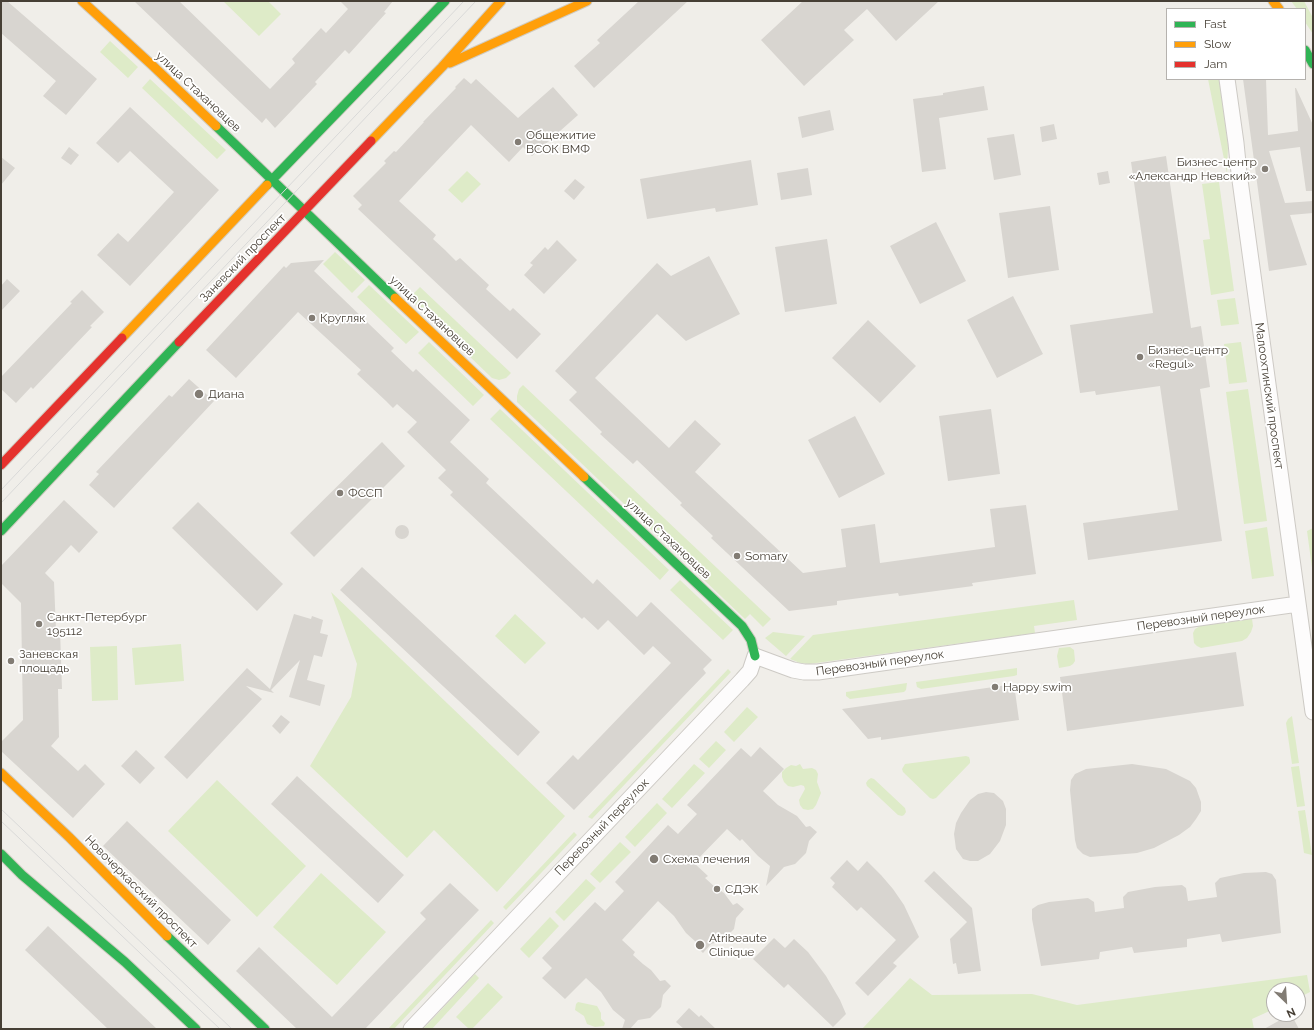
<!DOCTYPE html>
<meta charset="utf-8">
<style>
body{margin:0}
#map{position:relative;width:1314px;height:1030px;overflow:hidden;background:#f0eee9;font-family:Raleway,sans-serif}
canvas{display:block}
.frame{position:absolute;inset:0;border:2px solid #463f35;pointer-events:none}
.legend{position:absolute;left:1166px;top:8px;width:140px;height:72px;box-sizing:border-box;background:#fff;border:1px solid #b5b2ae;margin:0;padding:5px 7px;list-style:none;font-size:12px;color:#463f35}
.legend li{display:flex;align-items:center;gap:8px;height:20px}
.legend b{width:20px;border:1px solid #b5b2ae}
.north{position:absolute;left:1266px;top:982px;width:40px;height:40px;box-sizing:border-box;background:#fff;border:1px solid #b5b2ae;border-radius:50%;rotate:155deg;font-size:11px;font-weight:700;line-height:16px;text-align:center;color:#463f35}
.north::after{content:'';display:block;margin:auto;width:14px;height:18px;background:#827c74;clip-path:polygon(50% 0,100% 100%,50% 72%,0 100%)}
</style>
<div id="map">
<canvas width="1314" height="1030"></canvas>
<div class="frame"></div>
<ul class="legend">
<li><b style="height:5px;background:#30b455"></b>Fast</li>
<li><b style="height:5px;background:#ff9f0a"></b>Slow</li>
<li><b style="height:5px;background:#e5322d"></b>Jam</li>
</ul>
<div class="north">N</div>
</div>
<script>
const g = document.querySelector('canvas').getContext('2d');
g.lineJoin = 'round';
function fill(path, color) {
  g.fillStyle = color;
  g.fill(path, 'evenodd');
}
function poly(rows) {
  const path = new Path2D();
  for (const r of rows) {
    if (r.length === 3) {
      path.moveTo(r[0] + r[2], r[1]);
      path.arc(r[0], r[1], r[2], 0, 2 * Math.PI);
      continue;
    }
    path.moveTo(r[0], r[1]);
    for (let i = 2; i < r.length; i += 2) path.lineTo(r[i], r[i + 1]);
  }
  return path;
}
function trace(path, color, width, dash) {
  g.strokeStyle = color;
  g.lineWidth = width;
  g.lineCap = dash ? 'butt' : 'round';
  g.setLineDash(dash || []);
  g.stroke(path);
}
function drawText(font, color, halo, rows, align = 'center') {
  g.font = font + ' Raleway,sans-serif';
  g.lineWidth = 3.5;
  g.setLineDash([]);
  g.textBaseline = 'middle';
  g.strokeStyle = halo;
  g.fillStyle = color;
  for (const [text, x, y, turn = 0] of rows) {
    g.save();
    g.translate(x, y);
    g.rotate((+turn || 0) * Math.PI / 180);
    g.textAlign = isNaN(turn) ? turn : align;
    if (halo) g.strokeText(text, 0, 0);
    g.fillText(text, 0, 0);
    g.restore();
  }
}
fill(poly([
 [223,1,268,1,281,14,259,36],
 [1291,1,1304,1,1313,18,1313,34,1305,22,1305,9,1297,9],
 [110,41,138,67,128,78,100,52],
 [150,79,226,150,217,159,142,88],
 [1208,79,1219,79,1228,145,1227,174],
 [467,171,481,184,462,203,448,190],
 [1219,182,1234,291,1211,295,1203,240,1210,239,1202,184],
 [335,252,365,280,352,293,323,264],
 [369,285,419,332,406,344,357,297],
 [420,287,511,373,506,378,499,380,492,378,410,299,411,296],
 [1235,298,1239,324,1221,326,1217,300],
 [429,342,484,395,473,406,418,353],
 [1241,342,1247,382,1229,384,1224,344],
 [523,385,771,619,763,627,750,614,745,619,517,402,517,396,519,389],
 [1248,389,1267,521,1244,524,1226,392],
 [500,409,669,570,660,580,490,419],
 [1267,527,1274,576,1252,579,1245,531],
 [1313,528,1313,575,1307,531],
 [680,580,733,630,723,640,670,590],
 [331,592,565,816,497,892,434,830,407,858,310,766,351,697,357,664],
 [1074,600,1077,620,1034,626,1035,633,809,664,800,663,790,659,813,635],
 [515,614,546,643,525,664,495,636],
 [1252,619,1253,626,1251,632,1247,638,1242,641,1201,648,1197,646,1194,643,1193,633,1195,629,1200,626],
 [773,632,805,636,786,656,765,638],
 [181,644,184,681,135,685,132,648],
 [117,646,118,700,92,701,90,647],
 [1070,647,1074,650,1075,661,1073,664,1070,666,1059,668,1057,656,1059,648],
 [1017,668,1017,675,1014,676,921,689,917,687,916,682],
 [728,669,731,672,592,819,588,817],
 [907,683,906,690,904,692,850,699,846,696,846,692],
 [747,707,758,717,734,742,724,732],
 [1292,716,1299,763,1292,764,1286,723,1288,719],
 [716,741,726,750,709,768,699,759],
 [966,756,969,757,970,760,970,763,936,798,933,799,930,798,903,772,902,769,905,764],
 [694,764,705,773,672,808,662,799],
 [800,764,803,769,812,768,816,770,818,774,817,782,821,793,816,805,813,809,808,810,803,809,800,805,799,800,805,789,804,786,801,785,793,787,788,786,784,782,782,777,782,772,786,768,791,765,796,766],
 [1299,766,1305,806,1297,807,1291,767],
 [871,778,874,779,905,808,906,812,904,815,902,816,898,815,867,786,866,783,868,780],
 [217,780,306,866,257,917,168,831],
 [657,803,667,813,635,847,625,837],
 [1305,810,1312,855,1304,853,1298,811],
 [574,832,577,835,506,910,503,907],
 [620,842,631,852,600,883,590,874],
 [321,873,386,932,337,985,273,927],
 [586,879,596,888,564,921,555,912],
 [550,917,559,926,529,958,520,949],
 [491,920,494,923,394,1029,388,1029],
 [475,974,479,978,432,1029,423,1029],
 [1307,975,1310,992,1298,998,1298,990,1274,990,1274,1009,1252,1019,1254,1029,862,1029,910,978,932,995,1032,994,1077,1005],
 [488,983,503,997,472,1029,469,1029,456,1017],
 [578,1002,597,1006,601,1013,601,1019,605,1023,604,1026,595,1027,587,1024,584,1016,575,1010,576,1004]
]), '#deebc8');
fill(poly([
 [1,1,7,1,97,79,66,115,43,96,56,81,1,33],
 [134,1,179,1,270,89,295,63,292,59,321,28,326,33,348,9,340,1,393,1,384,12,386,13,349,54,345,50,315,82,317,84,275,128,266,118,262,123],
 [639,1,688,1,594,88,574,66,600,43,597,40],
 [803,1,939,1,896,41,867,9,844,30,854,40,804,86,761,40],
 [464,78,471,84,476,79,518,118,553,87,578,115,532,156,523,147,509,162,471,125,399,201,436,235,433,239,445,250,456,261,460,258,489,285,486,289,510,311,513,308,541,334,517,359,358,209,362,205,353,196,386,163,384,161,394,151,396,152,424,122,423,122,456,88,455,87],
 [1243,79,1266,79,1268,135,1298,131,1295,88,1296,88,1313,125,1313,191,1306,191,1300,147,1269,151,1285,203,1313,201,1313,213,1290,215,1307,265,1269,271],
 [984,86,988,110,939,118,946,169,922,172,913,99,943,95,943,93],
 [130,107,219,190,130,286,97,255,118,233,128,242,174,192,130,151,118,163,96,143],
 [830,110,834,130,802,138,798,117],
 [1054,124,1057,139,1042,142,1040,127],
 [1014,134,1021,175,994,180,987,138],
 [69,147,79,155,71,165,61,158],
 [1166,156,1191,328,1201,326,1210,387,1200,389,1222,541,1088,560,1083,523,1178,510,1160,386,1096,395,1095,391,1080,393,1070,325,1153,313,1131,162],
 [1,157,15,168,1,185],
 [751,160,758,205,716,212,715,208,647,219,640,179],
 [808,168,812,195,781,200,777,173],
 [1108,171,1110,183,1099,185,1097,173],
 [575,179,585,187,574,200,564,191],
 [1050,206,1059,270,1008,278,999,213],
 [936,222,966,281,920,304,890,246],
 [827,239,837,304,785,312,775,247],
 [557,240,577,260,544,294,524,275,533,265,530,263,545,247,548,250],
 [709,256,740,314,686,341,657,314,595,378,669,448,695,420,721,444,695,472,803,573,846,567,841,529,875,524,880,563,995,547,990,509,1026,505,1036,574,972,583,973,586,899,596,898,593,837,601,837,605,789,611,711,538,713,536,680,505,682,503,637,460,633,464,600,434,602,432,569,400,577,392,555,371,657,263,671,276],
 [324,260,314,271,394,348,391,351,413,372,416,369,470,420,450,442,489,479,486,483,593,584,597,579,637,617,651,602,712,660,703,669,706,673,574,810,546,783,573,755,578,760,671,663,653,646,644,655,608,620,598,630,584,617,582,619,450,495,453,492,438,478,446,470,407,432,417,422,397,404,393,408,386,401,357,374,361,370,298,312,236,378,206,350,284,266,286,268,291,263],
 [7,279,20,291,1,311,1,286],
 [82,290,104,312,90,326,92,327,33,389,31,387,16,403,1,389,1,377,72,303,70,302],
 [1013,296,1043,354,997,378,967,320],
 [868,320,916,366,880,403,832,358],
 [189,379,214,401,114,508,89,485,99,474,96,472,169,395,172,397],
 [991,409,1000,474,948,481,939,416],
 [855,416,885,474,839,498,808,440],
 [382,442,405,466,314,557,290,533],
 [64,500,98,532,79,553,71,545,45,573,54,582,56,630,60,630,62,689,58,689,59,737,51,746,78,771,85,764,105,784,73,818,1,751,1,742,23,720,21,603,1,583,1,566],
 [198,502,283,584,257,611,172,528],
 [402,532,7],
 [362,567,540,732,518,756,340,590],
 [294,614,311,619,312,616,323,620,320,633,328,635,322,657,314,655,307,680,325,685,320,706,289,697,300,660,271,690,274,693,246,686,262,699,187,779,164,757,247,668,270,689],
 [1236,652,1244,706,1067,731,1060,677],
 [1014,684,1019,720,881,740,881,737,868,739,842,709],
 [281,715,290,722,280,734,272,726],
 [760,747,784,769,763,791,778,805,797,816,806,827,810,826,817,832,809,841,806,853,795,864,784,867,766,886,770,866,758,856,742,839,740,841,727,829,694,863,708,876,705,878,715,887,724,893,733,905,737,903,744,909,736,918,734,929,722,941,711,944,703,953,697,947,697,943,686,933,674,916,658,901,622,940,635,952,633,955,643,964,651,970,660,981,665,980,671,986,663,995,661,1007,650,1018,638,1020,630,1029,622,1029,625,1020,613,1010,601,992,586,978,565,999,542,978,552,968,542,958,595,902,605,911,624,891,615,882,668,825,678,834,697,814,687,805,741,748,751,757],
 [136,750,155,768,140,784,121,766],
 [1132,764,1166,769,1190,781,1196,788,1201,802,1201,811,1196,819,1190,827,1179,835,1154,848,1137,853,1090,857,1083,854,1077,848,1075,840,1070,790,1071,780,1075,774,1086,769],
 [297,776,404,875,378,903,271,804],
 [986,792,994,793,1003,801,1006,809,1006,825,1000,841,990,854,978,861,970,861,963,859,956,849,954,834,956,823,961,813,970,800,978,794],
 [127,821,231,920,208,945,103,846],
 [847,860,858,871,867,861,881,875,893,889,904,905,919,937,893,963,897,966,868,996,855,983,896,940,861,907,857,911,832,887,835,883,830,878],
 [934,871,972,908,981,971,958,974,956,963,953,964,950,939,967,922,924,881],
 [1266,872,1272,874,1276,880,1281,933,1222,942,1220,934,1187,939,1187,947,1134,953,1132,947,1100,952,1099,959,1041,966,1032,919,1032,909,1038,905,1049,902,1088,898,1094,902,1095,912,1124,908,1123,897,1128,892,1155,887,1182,885,1186,888,1188,901,1217,897,1215,883,1220,878,1244,873],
 [450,883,479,910,365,1029,297,1029,236,971,259,947,332,1017,426,919,420,913],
 [48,926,157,1029,108,1029,25,950],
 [774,938,785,948,794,939,808,952,826,976,840,1000,846,1014,833,1027,788,984,784,988,753,959],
 [689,1008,699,1017,701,1015,716,1029,684,1029,676,1022],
 [1291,1014,1299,1029,1264,1029]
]), '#d8d5d0');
const street = poly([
 [1227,79,1236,143,1239,173,1313,712],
 [411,1029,742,680,750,671,755,656,793,670,804,672,818,672,1298,604]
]);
const fast = poly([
 [1305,50,1313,64],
 [216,126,395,298],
 [267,185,445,1],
 [584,477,742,626,751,640,755,656],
 [1,531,179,342],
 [1,854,22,875,125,962,196,1029],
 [167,936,265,1029]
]);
const slow = poly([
 [82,1,152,65,216,126],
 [1273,1,1279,9],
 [450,63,587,1],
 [371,141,442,67,501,1],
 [395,298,584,477],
 [122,338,267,185],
 [1,773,69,837,167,936]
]);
const jam = poly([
 [179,342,371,141],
 [1,465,122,338]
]);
trace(street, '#cdcac5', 17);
trace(fast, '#d0cbc0', 11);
trace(slow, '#d0cbc0', 11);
trace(jam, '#d0cbc0', 11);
trace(street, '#fdfcfc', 15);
trace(fast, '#30b455', 9);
trace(slow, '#ff9f0a', 9);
trace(jam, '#e5322d', 9);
trace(poly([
 [1,490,464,1],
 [1,503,476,1],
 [1,809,232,1029],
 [1,821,220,1029]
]), '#d9d9d8', 1);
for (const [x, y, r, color] of [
 [518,142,4,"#827c74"],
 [1265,169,4,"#827c74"],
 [312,318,4,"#827c74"],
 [1140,357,4,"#827c74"],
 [199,394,5,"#827c74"],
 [340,493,4,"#827c74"],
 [737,556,4,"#827c74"],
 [39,624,4,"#827c74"],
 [11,661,4,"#827c74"],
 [995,687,4,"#827c74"],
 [654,859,5,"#827c74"],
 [717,889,4,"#827c74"],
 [700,945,5,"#827c74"]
]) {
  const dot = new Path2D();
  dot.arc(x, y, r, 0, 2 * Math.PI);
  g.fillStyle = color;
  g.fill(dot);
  trace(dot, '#fff', 1.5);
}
drawText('12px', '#463f35', '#fff', [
 ["улица Стахановцев",198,92,43],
 ["Заневский проспект",243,258,-46],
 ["улица Стахановцев",432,316,43],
 ["Малоохтинский проспект",1269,396,82],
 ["улица Стахановцев",668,539,43],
 ["Перевозный переулок",1201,618,-8],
 ["Перевозный переулок",880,663,-8],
 ["Перевозный переулок",602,827,-46],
 ["Новочеркасский проспект",141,892,45]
]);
drawText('12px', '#463f35', '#fff', [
 ["Общежитие",526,135],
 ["ВСОК ВМФ",526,149],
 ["Бизнес-центр",1257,162,"right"],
 ["«Александр Невский»",1257,176,"right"],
 ["Кругляк",320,318],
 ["Бизнес-центр",1148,350],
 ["«Regul»",1148,364],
 ["Диана",208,394],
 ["ФССП",348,493],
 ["Somary",745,556],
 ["Санкт-Петербург",47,617],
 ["195112",47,631],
 ["Заневская",19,654],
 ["площадь",19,668],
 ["Happy swim",1003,687],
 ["Схема лечения",663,859],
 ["СДЭК",725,889],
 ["Atribeaute",709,938],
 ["Clinique",709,952]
], 'left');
</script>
